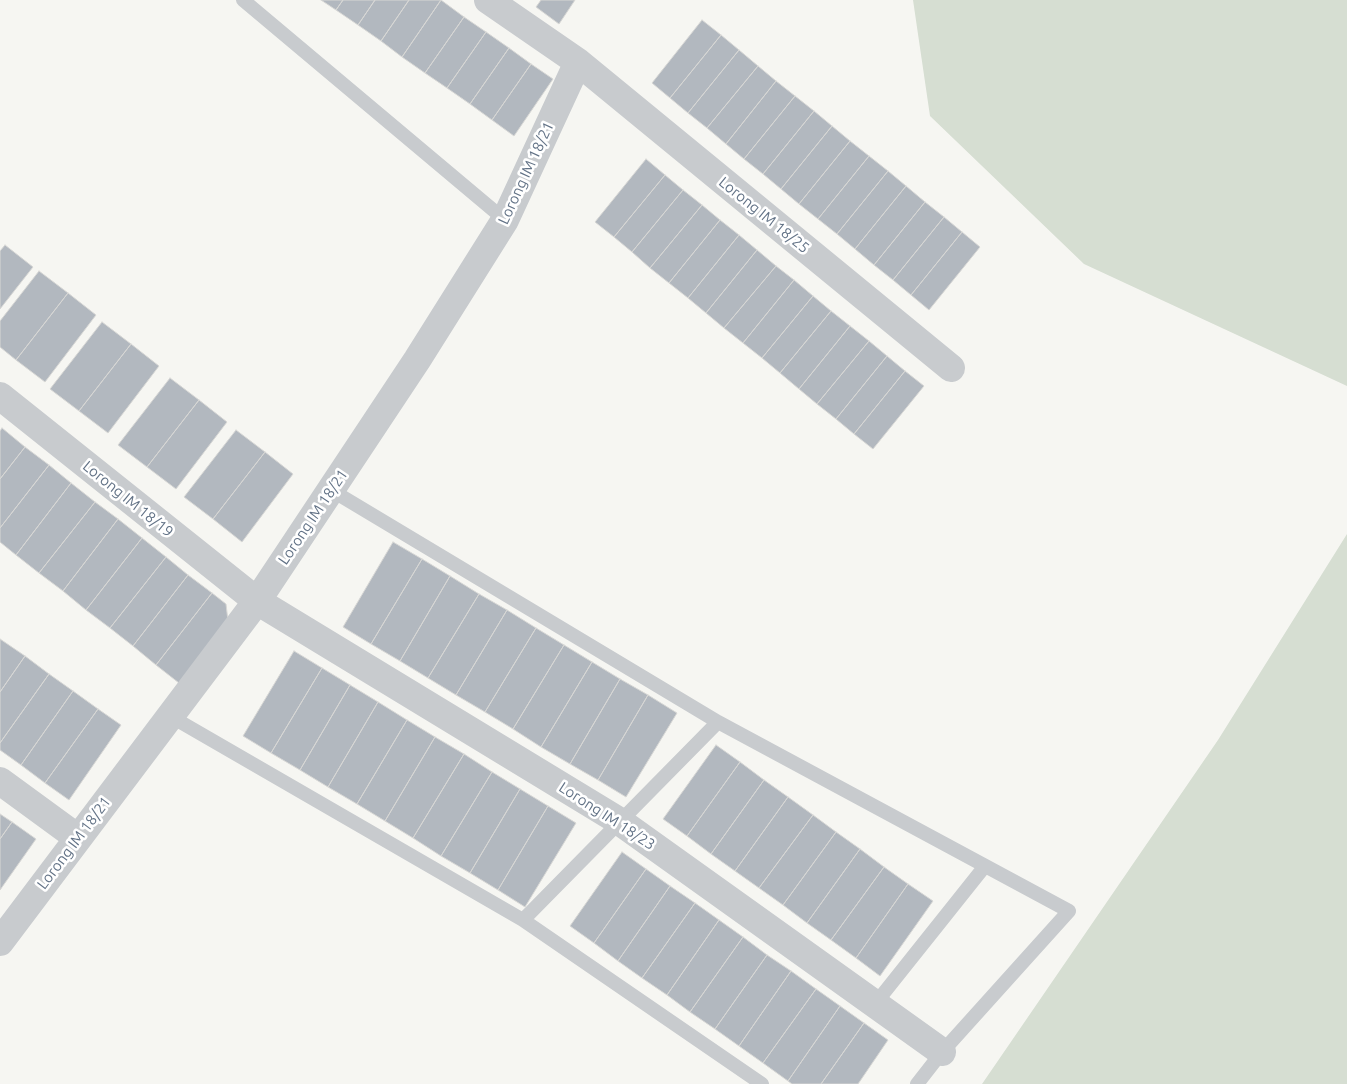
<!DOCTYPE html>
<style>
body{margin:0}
canvas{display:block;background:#f6f6f2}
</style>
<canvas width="1347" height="1084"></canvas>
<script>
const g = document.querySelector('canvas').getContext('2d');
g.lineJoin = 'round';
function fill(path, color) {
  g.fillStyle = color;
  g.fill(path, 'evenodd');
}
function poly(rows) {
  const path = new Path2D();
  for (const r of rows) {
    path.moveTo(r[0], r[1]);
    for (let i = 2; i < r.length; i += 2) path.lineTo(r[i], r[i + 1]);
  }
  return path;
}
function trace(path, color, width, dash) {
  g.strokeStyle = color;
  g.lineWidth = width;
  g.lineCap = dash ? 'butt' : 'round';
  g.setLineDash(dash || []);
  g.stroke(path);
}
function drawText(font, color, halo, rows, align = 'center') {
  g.font = font + ' Ubuntu,sans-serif';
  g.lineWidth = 5;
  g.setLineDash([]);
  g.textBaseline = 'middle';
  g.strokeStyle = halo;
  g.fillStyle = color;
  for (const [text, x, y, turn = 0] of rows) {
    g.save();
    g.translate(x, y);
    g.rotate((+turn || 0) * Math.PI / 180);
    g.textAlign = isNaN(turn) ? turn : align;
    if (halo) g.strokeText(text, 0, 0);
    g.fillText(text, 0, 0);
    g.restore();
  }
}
fill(poly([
 [913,0,1347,0,1347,386,1084,264,930,116],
 [1347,534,1347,1084,982,1084,1218,740]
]), '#d6ded2');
const building = poly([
 [321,0,343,0,336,10,321,0],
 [343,0,375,0,358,25,336,10,343,0],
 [375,0,409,0,381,41,358,25,375,0],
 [409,0,441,0,402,57,381,41,409,0],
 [441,0,464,17,425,73,402,57,441,0],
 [541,0,575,0,559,24,536,7,541,0],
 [464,17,486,32,447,88,425,73,464,17],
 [702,20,721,35,670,98,652,83,702,20],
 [486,32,509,48,470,104,447,88,486,32],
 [721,35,739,50,688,113,670,98,721,35],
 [509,48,531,64,492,120,470,104,509,48],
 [739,50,758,66,707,128,688,113,739,50],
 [531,64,553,79,514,136,492,120,531,64],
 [758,66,776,81,726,144,707,128,758,66],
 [776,81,795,96,744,159,726,144,776,81],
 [795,96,814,111,763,174,744,159,795,96],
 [814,111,832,126,781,189,763,174,814,111],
 [832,126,850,141,799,204,781,189,832,126],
 [850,141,869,156,818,219,799,204,850,141],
 [869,156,888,171,837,234,818,219,869,156],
 [646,159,665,175,614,237,595,222,646,159],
 [888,171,906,186,855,249,837,234,888,171],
 [665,175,683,190,632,252,614,237,665,175],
 [906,186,925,202,874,265,855,249,906,186],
 [683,190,702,205,650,268,632,252,683,190],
 [925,202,944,217,893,280,874,265,925,202],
 [702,205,720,220,669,283,650,268,702,205],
 [944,217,962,232,911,295,893,280,944,217],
 [720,220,739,235,688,298,669,283,720,220],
 [962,232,980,247,929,310,911,295,962,232],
 [739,235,757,250,706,313,688,298,739,235],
 [5,245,33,267,0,309,0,251,5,245],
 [757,250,776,266,724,328,706,313,757,250],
 [776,266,794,280,743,343,724,328,776,266],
 [39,271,68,293,16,360,0,347,0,321,39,271],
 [794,280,813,296,762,358,743,343,794,280],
 [68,293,96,315,45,382,16,360,68,293],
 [813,296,831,311,780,373,762,358,813,296],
 [831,311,850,326,799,389,780,373,831,311],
 [102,322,131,344,79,411,50,389,102,322],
 [850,326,869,341,817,404,799,389,850,326],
 [869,341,887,356,836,419,817,404,869,341],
 [131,344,159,366,108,433,79,411,131,344],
 [887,356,905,371,854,434,836,419,887,356],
 [905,371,924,386,873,449,854,434,905,371],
 [170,378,199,400,147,467,118,445,170,378],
 [199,400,227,422,176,489,147,467,199,400],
 [2,428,25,447,0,479,0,431,2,428],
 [236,430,265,452,213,519,184,497,236,430],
 [25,447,49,465,0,528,0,479,25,447],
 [265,452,293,474,242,542,213,519,265,452],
 [49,465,71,483,16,555,0,542,0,528,49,465],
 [71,483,95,502,39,573,16,555,71,483],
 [95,502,118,519,63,591,39,573,95,502],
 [118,519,142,538,86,610,63,591,118,519],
 [142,538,166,557,110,628,86,610,142,538],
 [393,542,422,559,371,644,343,627,393,542],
 [166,557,188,575,133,646,110,628,166,557],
 [422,559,450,576,400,661,371,644,422,559],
 [188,575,212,593,156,665,133,646,188,575],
 [450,576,479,594,428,678,400,661,450,576],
 [212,593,226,604,228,621,179,683,156,665,212,593],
 [479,594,507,610,456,695,428,678,479,594],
 [507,610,536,628,485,712,456,695,507,610],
 [536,628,564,645,513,729,485,712,536,628],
 [0,639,25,656,0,692,0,639],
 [564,645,592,662,541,747,513,729,564,645],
 [294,651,322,668,271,753,243,736,294,651],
 [25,656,49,674,0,743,0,692,25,656],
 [592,662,620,679,570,764,541,747,592,662],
 [322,668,350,685,300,770,271,753,322,668],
 [49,674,73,691,21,765,0,750,0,743,49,674],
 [620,679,648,695,598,780,570,764,620,679],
 [350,685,378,702,328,787,300,770,350,685],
 [73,691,98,709,45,783,21,765,73,691],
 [648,695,677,713,626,797,598,780,648,695],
 [378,702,407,720,357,804,328,787,378,702],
 [98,709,121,725,69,800,45,783,98,709],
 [407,720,435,737,385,821,357,804,407,720],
 [435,737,464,754,413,838,385,821,435,737],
 [716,745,740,762,687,836,663,819,716,745],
 [464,754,492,772,441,856,413,838,464,754],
 [740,762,764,780,711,854,687,836,740,762],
 [492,772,520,789,470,873,441,856,492,772],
 [764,780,788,797,735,871,711,854,764,780],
 [520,789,548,806,498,890,470,873,520,789],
 [788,797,813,815,759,888,735,871,788,797],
 [548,806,576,823,525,907,498,890,548,806],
 [0,814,12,822,0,839,0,814],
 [813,815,836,832,783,905,759,888,813,815],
 [12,822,36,839,0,890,0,839,12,822],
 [836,832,860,849,807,923,783,905,836,832],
 [860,849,884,867,831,940,807,923,860,849],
 [622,852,646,869,594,943,570,926,622,852],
 [884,867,908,884,856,958,831,940,884,867],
 [646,869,670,886,618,961,594,943,646,869],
 [908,884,933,901,880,976,856,958,908,884],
 [670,886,695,903,642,978,618,961,670,886],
 [695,903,719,920,667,995,642,978,695,903],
 [719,920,743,937,690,1012,667,995,719,920],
 [743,937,767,955,715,1029,690,1012,743,937],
 [767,955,791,971,739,1046,715,1029,767,955],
 [791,971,816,989,763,1063,739,1046,791,971],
 [816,989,840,1006,788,1081,763,1063,816,989],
 [840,1006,864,1023,821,1084,792,1084,788,1081,840,1006],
 [864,1023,888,1040,858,1084,821,1084,864,1023]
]);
fill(building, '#b2b8bf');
trace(building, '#d7d7d5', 1);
trace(poly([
 [243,0,505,220],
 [331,490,718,722,1069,911,942,1052,917,1084],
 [170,716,523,920,762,1084],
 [523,920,718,722],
 [875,1004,985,866]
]), '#c8cbce', 14);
trace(poly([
 [488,0,578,62,951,368],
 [0,396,257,601,619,821,942,1052],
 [0,781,78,838],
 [0,942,257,601,417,360,505,220,578,62]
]), '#c8cbce', 28);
drawText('15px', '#627286', '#fff', [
 ["Lorong IM 18/21",526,173,-65],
 ["Lorong IM 18/25",764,215,39],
 ["Lorong IM 18/19",128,499,39],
 ["Lorong IM 18/21",313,517,-56],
 ["Lorong IM 18/23",607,816,33],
 ["Lorong IM 18/21",74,843,-53]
]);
</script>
